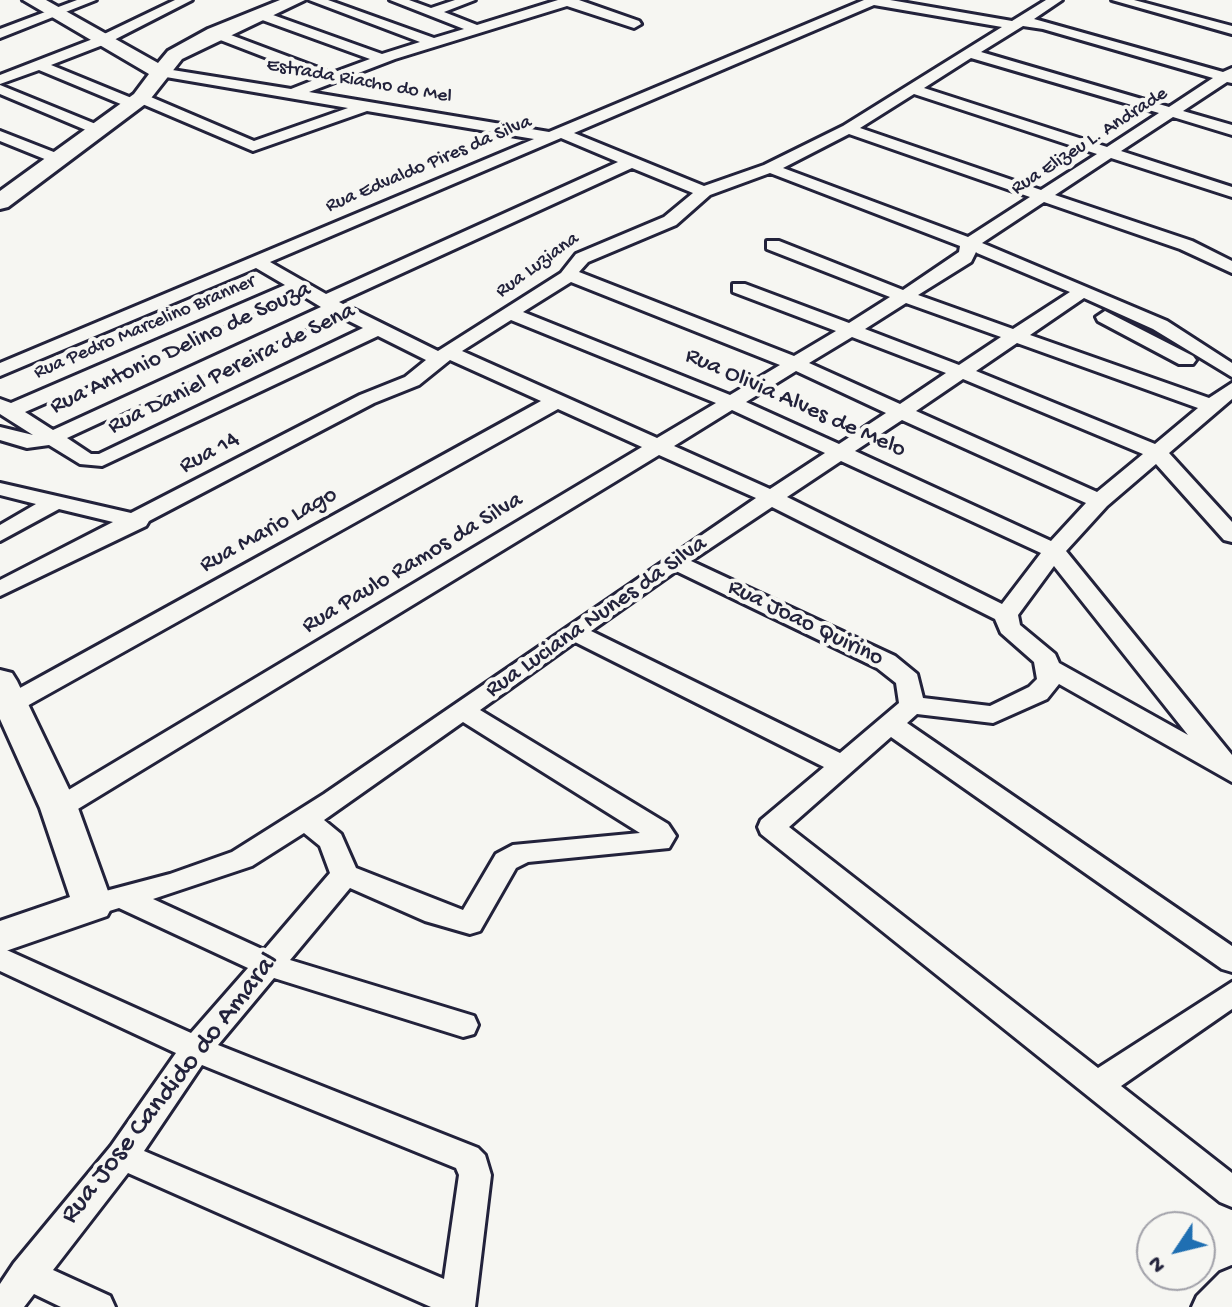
<!DOCTYPE html>
<style>
body{margin:0}
#map{position:relative;width:1232px;height:1307px;overflow:hidden;background:#f6f6f2;font-family:"Gochi Hand",sans-serif}
canvas{display:block}
.north{position:absolute;left:1136px;top:1211px;width:80px;height:80px;box-sizing:border-box;background:#f6f6f2;border:2px solid #a1a1a9;border-radius:50%;rotate:235deg;font-size:22px;font-weight:700;line-height:32px;text-align:center;color:#22223b}
.north::after{content:'';display:block;margin:auto;width:28px;height:36px;background:#1f6fb2;clip-path:polygon(50% 0,100% 100%,50% 72%,0 100%)}
</style>
<div id="map">
<canvas width="1232" height="1307"></canvas>
<div class="north">N</div>
</div>
<script>
const g = document.querySelector('canvas').getContext('2d');
g.lineJoin = 'round';
function poly(rows) {
  const path = new Path2D();
  for (const r of rows) {
    path.moveTo(r[0], r[1]);
    for (let i = 2; i < r.length; i += 2) path.lineTo(r[i], r[i + 1]);
  }
  return path;
}
function trace(path, color, width, dash) {
  g.strokeStyle = color;
  g.lineWidth = width;
  g.lineCap = dash ? 'butt' : 'round';
  g.setLineDash(dash || []);
  g.stroke(path);
}
function fill(path, color) {
  g.fillStyle = color;
  g.fill(path, 'evenodd');
}
function drawText(font, color, halo, rows, align = 'center') {
  g.font = font + ' "Gochi Hand",sans-serif';
  g.lineWidth = 8;
  g.setLineDash([]);
  g.textBaseline = 'middle';
  g.strokeStyle = halo;
  g.fillStyle = color;
  for (const [text, x, y, turn = 0] of rows) {
    g.save();
    g.translate(x, y);
    g.rotate((+turn || 0) * Math.PI / 180);
    g.textAlign = isNaN(turn) ? turn : align;
    if (halo) g.strokeText(text, 0, 0);
    g.fillText(text, 0, 0);
    g.restore();
  }
}
const street = poly([
 [77,0,96,0,0,38,0,29,77,0],
 [175,0,192,0,108,43,51,65,134,99,136,95,146,95,254,141,348,108,160,76,153,72,160,68,291,89,319,78,210,36,208,33,215,29,332,73,370,59,254,17,252,14,259,10,382,54,420,42,309,0,328,0,434,38,464,29,390,0,409,0,431,8,455,0,475,0,444,12,477,25,558,0,579,0,639,21,641,24,634,28,567,6,395,59,309,92,549,132,864,0,890,0,1012,21,1046,0,1062,0,1034,19,1223,72,1232,68,1232,83,1227,82,1183,111,1232,125,1232,135,1173,117,1121,151,1232,187,1232,197,1111,158,1055,195,1192,241,1232,261,1232,273,1180,249,1044,202,982,243,1167,321,1232,363,1232,377,1153,329,1084,298,1030,335,1209,398,1232,383,1232,399,1169,453,1232,522,1232,542,1224,540,1156,464,1107,506,1066,551,1232,755,1232,782,1059,684,1047,699,993,723,917,714,907,723,1232,946,1232,972,1222,969,891,737,789,827,1098,1068,1232,982,1232,1009,1121,1086,1232,1173,1232,1207,1220,1202,761,834,758,827,761,820,824,767,575,642,480,710,668,824,676,836,669,848,528,862,516,868,480,931,470,934,425,921,350,888,290,960,474,1016,478,1025,474,1034,463,1037,274,978,218,1045,478,1148,485,1155,491,1175,475,1307,431,1307,128,1173,53,1270,110,1296,115,1307,61,1307,34,1294,24,1307,0,1307,0,1284,14,1263,111,1146,176,1053,0,971,0,947,191,1033,248,968,119,908,93,916,83,913,79,905,83,897,170,874,232,852,324,794,756,498,659,455,68,815,50,815,46,808,50,801,642,447,558,409,18,711,0,711,0,699,541,401,450,360,419,385,374,403,149,521,146,526,0,596,0,580,113,522,59,509,0,541,0,525,36,504,0,495,0,483,131,513,360,395,405,377,426,360,378,336,102,466,80,464,49,445,27,448,0,440,0,427,33,435,0,414,0,399,11,403,285,285,256,268,0,376,0,363,534,139,367,111,253,151,140,103,138,107,128,107,39,70,0,84,0,75,98,37,175,0],
 [874,5,1002,27,843,126,764,165,704,186,574,133,874,5],
 [1023,26,1043,29,1213,78,1169,107,981,52,1023,26],
 [971,58,1159,113,1107,147,924,88,971,58],
 [914,94,1097,154,1041,190,860,128,914,94],
 [849,134,1030,197,968,237,783,168,849,134],
 [561,138,618,162,326,294,270,262,561,138],
 [632,168,693,193,664,217,576,254,561,273,438,351,339,302,632,168],
 [770,173,960,246,959,252,903,290,779,241,767,241,767,249,890,297,849,323,745,284,733,284,733,292,836,331,794,356,579,272,588,262,676,225,710,195,770,173],
 [976,252,977,253,1070,292,1013,329,918,295,971,262,976,252],
 [571,282,780,365,730,395,523,312,571,282],
 [298,293,321,307,53,430,25,412,298,293],
 [906,303,1001,337,959,365,865,329,906,303],
 [335,314,363,328,99,454,91,454,67,438,335,314],
 [511,320,716,403,657,438,462,351,511,320],
 [852,337,946,373,900,404,809,363,852,337],
 [1017,343,1198,408,1155,444,976,371,1017,343],
 [796,371,886,413,839,444,746,402,796,371],
 [963,379,1143,454,1097,492,916,411,963,379],
 [732,410,825,453,770,489,674,446,732,410],
 [902,420,1086,503,1051,541,855,451,902,420],
 [841,461,1041,553,1002,604,787,497,841,461],
 [772,507,995,619,1001,633,1034,662,1037,679,1029,687,990,706,923,698,917,674,895,656,691,561,772,507],
 [1054,566,1188,735,1059,663,1055,654,1020,625,1018,615,1054,566],
 [676,571,877,668,896,683,899,703,840,753,591,631,676,571],
 [463,722,640,833,513,845,496,854,463,910,356,868,341,834,324,820,463,722],
 [304,833,320,846,330,873,264,950,153,899,252,866,304,833],
 [202,1065,456,1168,459,1175,444,1279,144,1151,202,1065],
 [1112,0,1134,0,1232,26,1232,34,1112,0],
 [0,85,103,127,106,130,93,133,0,94,0,85],
 [0,131,64,156,66,159,52,162,0,141,0,131],
 [1105,311,1193,356,1196,360,1193,364,1179,364,1098,321,1096,317,1105,311],
 [1232,1268,1232,1307,1192,1307,1197,1296,1220,1273,1232,1268]
]);
const secondary = poly([
 [23,0,46,0,158,63,168,51,208,29,280,0,305,0,182,59,148,102,8,207,0,209,0,191,134,94,149,74,23,0],
 [0,670,12,673,17,681,78,808,113,905,107,916,0,953,0,921,70,897,40,808,0,719,0,670]
]);
trace(street, '#22223b', 6);
trace(secondary, '#22223b', 6);
fill(street, '#f6f6f2');
fill(secondary, '#f6f6f2');
drawText('20px', '#22223b', '#f6f6f2', [
 ["Estrada Riacho do Mel",359,82,10],
 ["Rua Elizeu L. Andrade",1090,142,-33],
 ["Rua Edvaldo Pires da Silva",429,165,-23],
 ["Rua Luziana",538,266,-36],
 ["Rua Pedro Marcelino Branner",145,328,-23]
]);
drawText('24px', '#22223b', '#f6f6f2', [
 ["Rua Antonio Delino de Souza",181,349,-25],
 ["Rua Daniel Pereira de Sena",232,370,-26],
 ["Rua Olivia Alves de Melo",795,404,24],
 ["Rua 14",210,454,-28],
 ["Rua Mario Lago",269,531,-29],
 ["Rua Paulo Ramos da Silva",413,564,-31],
 ["Rua Luciana Nunes da Silva",597,618,-35],
 ["Rua Joao Quirino",805,624,26]
]);
drawText('28px', '#22223b', '#f6f6f2', [
 ["Rua Jose Candido do Amaral",171,1089,-52]
]);
</script>
